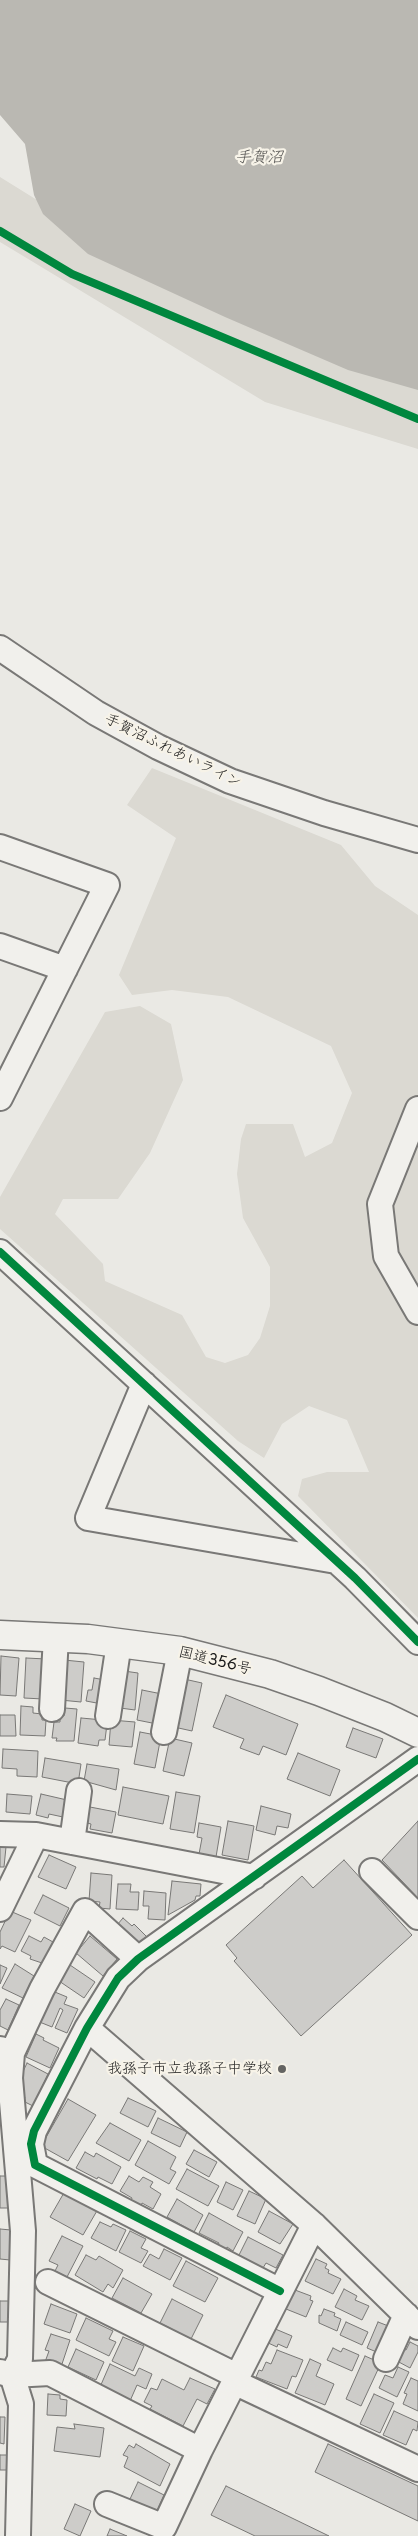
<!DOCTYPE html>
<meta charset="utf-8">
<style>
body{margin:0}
canvas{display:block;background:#eae9e4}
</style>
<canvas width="418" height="2536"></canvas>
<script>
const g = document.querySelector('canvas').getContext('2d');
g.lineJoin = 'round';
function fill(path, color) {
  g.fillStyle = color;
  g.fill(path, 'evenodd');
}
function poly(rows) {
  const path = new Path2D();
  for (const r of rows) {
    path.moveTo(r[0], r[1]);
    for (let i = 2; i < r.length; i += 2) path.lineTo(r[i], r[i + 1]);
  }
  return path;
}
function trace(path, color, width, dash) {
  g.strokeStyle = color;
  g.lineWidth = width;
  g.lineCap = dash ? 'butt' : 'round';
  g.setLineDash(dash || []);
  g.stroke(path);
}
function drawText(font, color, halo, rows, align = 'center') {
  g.font = font + ' "Playpen Sans","Klee One",sans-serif';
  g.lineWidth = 4.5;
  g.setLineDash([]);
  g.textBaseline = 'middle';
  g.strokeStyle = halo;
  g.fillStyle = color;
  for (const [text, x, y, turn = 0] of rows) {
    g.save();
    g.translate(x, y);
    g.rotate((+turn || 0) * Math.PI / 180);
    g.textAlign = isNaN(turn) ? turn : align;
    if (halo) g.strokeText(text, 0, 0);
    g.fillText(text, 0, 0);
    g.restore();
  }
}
fill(poly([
 [0,177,124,254,418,372,418,449,265,402,0,242],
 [152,768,341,845,375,886,418,915,418,1618,298,1496,302,1479,327,1472,369,1472,347,1420,309,1406,282,1424,264,1458,238,1441,0,1229,0,1197,105,1012,140,1006,171,1024,183,1080,150,1153,118,1199,63,1199,55,1214,103,1264,105,1281,182,1315,206,1357,225,1363,248,1355,260,1338,270,1306,270,1267,243,1218,237,1174,241,1139,246,1124,293,1124,305,1157,332,1143,352,1093,331,1046,228,997,172,990,132,995,119,975,176,838,127,805]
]), '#dbd9d2');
fill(poly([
 [0,0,418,0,418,390,348,370,225,317,88,254,43,214,34,195,25,144,0,115]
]), '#bab8b2');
const building = poly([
 [1,1656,19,1658,16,1696,0,1695,1,1656],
 [26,1658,46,1659,43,1699,24,1698,26,1658],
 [64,1660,84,1662,81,1702,60,1700,64,1660],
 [124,1671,138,1673,135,1710,120,1708,124,1671],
 [94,1678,105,1680,102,1704,86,1701,88,1690,92,1690,94,1678],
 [184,1679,202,1683,192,1731,174,1727,184,1679],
 [142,1690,162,1694,157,1724,137,1720,142,1690],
 [226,1695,298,1724,286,1755,263,1746,259,1755,240,1748,244,1739,213,1727,226,1695],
 [21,1706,33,1707,33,1713,42,1714,42,1720,46,1720,45,1736,20,1735,21,1706],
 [65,1708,77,1709,74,1741,56,1741,57,1738,52,1738,54,1722,60,1722,60,1715,64,1716,65,1708],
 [0,1715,15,1715,16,1736,0,1736,0,1715],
 [81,1718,103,1720,107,1724,105,1740,99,1740,98,1746,78,1743,81,1718],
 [111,1720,135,1722,132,1747,109,1745,111,1720],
 [353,1728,383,1739,376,1758,346,1747,353,1728],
 [140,1732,161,1736,155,1768,134,1764,140,1732],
 [170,1738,192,1743,184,1776,163,1771,170,1738],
 [3,1749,38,1751,37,1777,17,1776,17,1769,2,1768,3,1749],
 [298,1753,340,1770,330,1796,287,1779,298,1753],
 [45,1758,81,1764,78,1784,42,1777,45,1758],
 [87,1764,119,1769,116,1790,84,1781,87,1764],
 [123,1787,169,1796,163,1824,118,1815,123,1787],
 [176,1792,200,1796,194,1833,170,1829,176,1792],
 [7,1794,32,1796,30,1814,6,1812,7,1794],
 [41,1794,67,1800,63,1817,49,1814,48,1818,36,1815,41,1794],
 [261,1806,291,1814,288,1828,277,1826,275,1835,256,1830,261,1806],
 [90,1807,116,1812,112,1833,90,1829,91,1824,87,1823,90,1807],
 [228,1821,254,1826,248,1860,222,1855,228,1821],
 [418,1821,418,1898,382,1860,418,1821],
 [199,1823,221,1827,216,1857,199,1854,202,1838,197,1837,199,1823],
 [0,1847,6,1847,4,1867,0,1867,0,1847],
 [49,1855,76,1867,66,1889,38,1877,49,1855],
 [344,1860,412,1935,301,2036,234,1961,237,1958,226,1945,302,1876,313,1888,344,1860],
 [91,1873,112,1875,110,1909,99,1908,100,1902,89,1901,91,1873],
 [172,1881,201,1884,200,1896,196,1896,195,1900,168,1915,172,1881],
 [118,1884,131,1884,130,1892,139,1892,138,1910,116,1909,118,1884],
 [144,1891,166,1893,165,1920,148,1919,149,1906,143,1906,144,1891],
 [43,1895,69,1908,60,1926,34,1913,43,1895],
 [10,1911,31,1920,15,1952,2,1946,0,1949,0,1932,10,1911],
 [123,1918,132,1926,134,1924,147,1937,138,1946,117,1925,123,1918],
 [29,1936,41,1942,44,1937,53,1942,42,1963,30,1959,31,1956,21,1951,29,1936],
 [90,1936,117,1959,103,1976,76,1953,90,1936],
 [15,1964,34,1976,23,1998,2,1988,15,1964],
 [0,1965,7,1968,0,1984,0,1965],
 [70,1965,95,1982,84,1998,59,1981,70,1965],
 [50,1990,67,1997,64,2004,78,2009,67,2033,55,2028,63,2010,60,2008,52,2027,37,2021,50,1990],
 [6,1999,19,2005,8,2030,0,2026,0,2010,6,1999],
 [36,2034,44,2038,43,2040,59,2048,50,2068,26,2057,36,2034],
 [27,2063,48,2074,33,2106,23,2101,25,2097,20,2095,16,2087,27,2063],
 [128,2098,156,2111,148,2127,120,2113,128,2098],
 [68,2099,96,2115,68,2161,41,2146,68,2099],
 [158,2118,187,2132,180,2147,151,2133,158,2118],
 [110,2123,141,2140,129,2161,96,2143,110,2123],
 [148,2141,176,2157,170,2169,176,2172,169,2184,135,2165,148,2141],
 [194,2150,217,2162,209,2177,186,2164,194,2150],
 [85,2152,94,2157,96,2153,121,2167,112,2184,98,2177,97,2179,76,2168,85,2152],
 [187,2169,219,2186,208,2206,176,2189,187,2169],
 [0,2176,10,2176,9,2208,0,2208,0,2176],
 [129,2176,139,2182,143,2177,153,2182,150,2187,161,2194,153,2209,142,2203,141,2206,131,2201,132,2198,120,2191,129,2176],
 [226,2182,243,2190,233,2210,217,2202,226,2182],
 [65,2191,98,2209,83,2235,50,2217,65,2191],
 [249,2191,266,2199,255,2224,237,2216,249,2191],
 [177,2199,203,2215,194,2232,167,2217,177,2199],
 [269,2211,293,2224,280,2244,258,2232,269,2211],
 [209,2213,243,2232,233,2251,227,2247,226,2250,218,2245,219,2243,199,2233,209,2213],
 [100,2222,111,2227,113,2224,126,2230,116,2251,91,2238,100,2222],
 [0,2229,11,2230,10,2260,0,2259,0,2229],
 [130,2231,146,2239,141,2248,148,2251,141,2263,119,2252,130,2231],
 [62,2236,83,2246,67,2277,55,2271,58,2265,49,2261,62,2236],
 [248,2237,283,2255,276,2268,266,2263,263,2268,239,2255,248,2237],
 [164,2249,182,2258,170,2280,143,2266,150,2254,159,2259,164,2249],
 [86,2255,96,2260,99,2256,123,2270,113,2288,108,2284,103,2292,75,2275,86,2255],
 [316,2259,327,2264,325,2268,329,2270,328,2273,341,2279,333,2294,305,2281,316,2259],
 [186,2261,218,2278,205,2302,173,2286,186,2261],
 [123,2278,152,2294,141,2313,112,2298,123,2278],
 [344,2289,357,2296,355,2300,369,2306,362,2320,335,2307,344,2289],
 [295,2290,311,2296,310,2300,313,2301,306,2317,286,2309,287,2306,285,2305,289,2293,293,2295,295,2290],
 [172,2299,203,2315,191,2339,160,2323,172,2299],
 [0,2301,12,2301,11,2322,0,2322,0,2301],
 [51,2304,77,2314,70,2333,44,2324,51,2304],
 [324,2309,335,2313,334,2316,341,2319,337,2331,319,2323,319,2315,321,2316,324,2309],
 [86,2318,113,2331,109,2339,116,2342,109,2356,76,2340,86,2318],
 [346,2322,368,2332,362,2345,340,2335,346,2322],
 [378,2322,391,2327,379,2353,367,2348,378,2322],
 [273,2328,292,2336,287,2348,278,2344,277,2347,266,2342,273,2328],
 [51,2334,70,2340,61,2367,45,2362,49,2351,45,2350,51,2334],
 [123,2337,144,2346,133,2371,112,2361,123,2337],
 [410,2342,418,2346,418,2352,410,2368,397,2361,403,2349,406,2350,410,2342],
 [333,2348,341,2352,343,2348,359,2355,352,2371,327,2360,333,2348],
 [76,2349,104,2362,96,2380,68,2367,76,2349],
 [277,2350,303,2360,296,2377,292,2376,287,2389,256,2377,259,2370,262,2371,266,2362,271,2364,277,2350],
 [365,2356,381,2363,361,2406,346,2399,365,2356],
 [310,2359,321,2364,316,2376,334,2384,325,2405,295,2393,310,2359],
 [110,2364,135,2376,139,2368,152,2374,146,2389,137,2385,130,2401,100,2387,110,2364],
 [398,2367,409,2372,397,2397,379,2388,385,2375,393,2378,398,2367],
 [190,2378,215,2389,207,2404,197,2399,183,2426,150,2409,152,2406,144,2402,151,2388,157,2390,162,2379,184,2390,190,2378],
 [411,2378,418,2381,418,2411,403,2404,407,2394,404,2393,411,2378],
 [48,2394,60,2395,60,2399,67,2400,66,2416,47,2415,48,2394],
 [374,2394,394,2403,380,2433,360,2424,374,2394],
 [394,2411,418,2422,417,2431,413,2429,406,2445,383,2435,394,2411],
 [0,2417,5,2417,4,2444,0,2443,0,2417],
 [74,2424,104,2428,100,2457,54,2451,57,2427,75,2429,74,2424],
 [136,2444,170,2464,160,2486,124,2467,128,2457,123,2455,129,2445,134,2448,136,2444],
 [328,2444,418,2486,418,2521,315,2472,328,2444],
 [0,2455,9,2455,9,2470,0,2470,0,2455],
 [138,2482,164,2495,157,2511,130,2499,138,2482],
 [226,2486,329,2536,255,2536,211,2515,226,2486],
 [75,2504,91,2511,80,2536,64,2529,75,2504],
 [110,2529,127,2536,107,2536,110,2529]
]);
fill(building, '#cdccc9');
trace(building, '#797876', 1);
const minor = poly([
 [0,648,96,713,158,747,230,781,324,813,418,840],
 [0,847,107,885,0,1098],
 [0,946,65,969],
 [418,1109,380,1204,386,1256,418,1312],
 [0,1252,355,1578,418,1642],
 [144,1384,88,1518,336,1561],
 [52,1709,56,1637],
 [108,1716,119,1643],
 [164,1732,180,1651],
 [0,1834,36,1835,254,1877],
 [72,1842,79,1791],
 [372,1871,418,1917],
 [0,1909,36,1835],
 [87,2028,314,2225,418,2327],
 [0,2049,12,2053,10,2078,23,2231,20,2359,12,2375,21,2404,18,2536],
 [12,2053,42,1989,85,1911,138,1959],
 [48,2282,237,2376],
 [280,2291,35,2165,31,2144,34,2131,87,2028,118,1978,138,1959,418,1759],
 [386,2359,406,2315],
 [0,2372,12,2375,50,2373,200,2450],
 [234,2382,418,2469],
 [107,2504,164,2527,200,2450,314,2225]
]);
const highway = poly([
 [0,1635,88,1639,180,1651,270,1674,319,1691,385,1717,418,1733]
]);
trace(minor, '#797876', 28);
trace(highway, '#797876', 31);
trace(minor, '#f1f0ec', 24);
trace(highway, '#f1f0ec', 28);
trace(poly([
 [0,231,72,274,418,419],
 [0,1252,355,1578,418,1642],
 [280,2291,35,2165,31,2144,34,2131,87,2028,118,1978,138,1959,418,1759]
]), '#00873e', 8);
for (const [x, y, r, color] of [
 [282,2069,5,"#646462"]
]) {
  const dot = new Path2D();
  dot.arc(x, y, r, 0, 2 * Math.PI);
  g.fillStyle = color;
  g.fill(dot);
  trace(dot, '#f7f3e8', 2);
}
drawText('15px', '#1c1c1c', '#f7f3e8', [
 ["手賀沼ふれあいライン",173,751,26],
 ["国道356号",215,1661,14]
]);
drawText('15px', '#1c1c1c', '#f7f3e8', [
 ["我孫子市立我孫子中学校",272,2069]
], 'right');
drawText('italic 16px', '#535250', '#f7f3e8', [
 ["手賀沼",259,158]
]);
</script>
